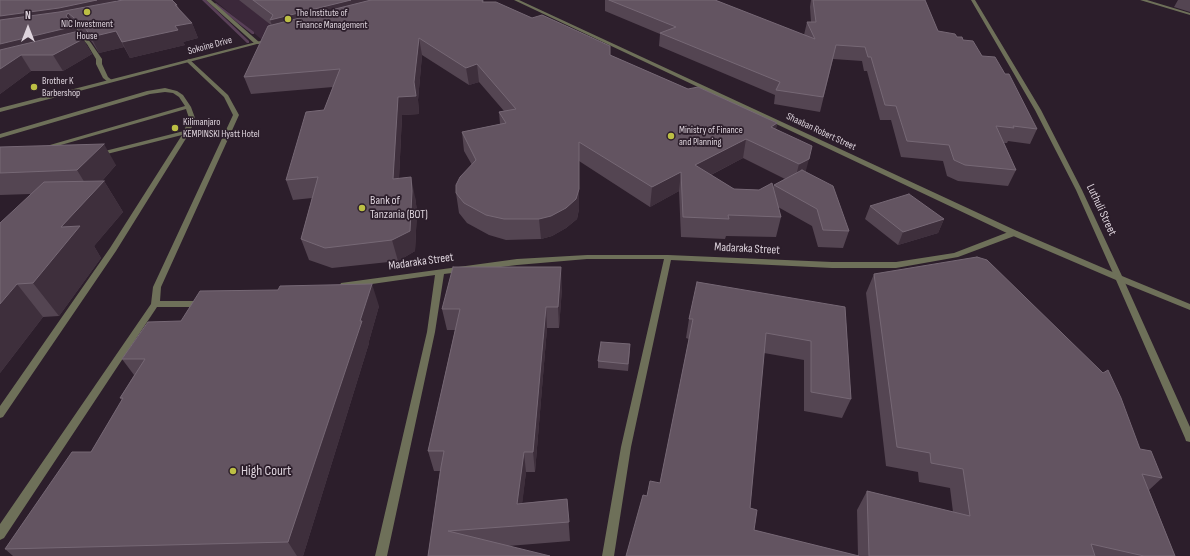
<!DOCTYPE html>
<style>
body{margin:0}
#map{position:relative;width:1190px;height:556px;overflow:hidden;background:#2c1e2b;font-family:"Sofia Sans Condensed",sans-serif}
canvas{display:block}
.north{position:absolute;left:8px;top:8px;width:40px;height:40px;-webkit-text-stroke:3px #2c1e2b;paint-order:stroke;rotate:0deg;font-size:11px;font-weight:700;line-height:16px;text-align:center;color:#ded4dd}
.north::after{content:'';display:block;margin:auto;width:14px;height:18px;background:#ded4dd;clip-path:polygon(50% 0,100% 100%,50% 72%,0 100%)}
</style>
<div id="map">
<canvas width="1190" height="556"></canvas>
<div class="north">N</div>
</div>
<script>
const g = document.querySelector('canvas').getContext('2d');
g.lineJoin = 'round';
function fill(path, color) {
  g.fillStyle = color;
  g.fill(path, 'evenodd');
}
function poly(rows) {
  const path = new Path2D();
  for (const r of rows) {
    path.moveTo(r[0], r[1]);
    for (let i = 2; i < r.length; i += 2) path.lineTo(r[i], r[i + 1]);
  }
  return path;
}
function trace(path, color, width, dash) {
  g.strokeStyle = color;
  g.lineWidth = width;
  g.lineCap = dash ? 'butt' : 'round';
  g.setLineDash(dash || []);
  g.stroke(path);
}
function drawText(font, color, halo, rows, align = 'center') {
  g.font = font + ' "Sofia Sans Condensed",sans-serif';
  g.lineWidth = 3.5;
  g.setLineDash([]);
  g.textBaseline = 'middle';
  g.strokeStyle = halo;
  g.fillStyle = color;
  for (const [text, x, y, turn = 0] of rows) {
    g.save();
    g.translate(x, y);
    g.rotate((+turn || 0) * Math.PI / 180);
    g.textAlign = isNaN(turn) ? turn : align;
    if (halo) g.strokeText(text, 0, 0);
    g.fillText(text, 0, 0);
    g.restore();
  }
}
fill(poly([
 [214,0,415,0,261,39]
]), '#3b283a');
fill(poly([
 [202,0,206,0,249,41,249,43,247,43,202,0],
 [216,3,254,32,254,34,252,34,215,5,214,4,216,3]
]), '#594058');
fill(poly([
 [971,0,975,0,1041,110,1082,190,1122,276,1190,304,1190,310,1116,280,1076,190,1035,110,971,0],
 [1140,0,1147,0,1190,13,1190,15,1140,0],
 [189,59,228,95,239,115,161,287,160,301,202,301,206,304,202,307,157,307,4,538,0,540,0,524,151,304,153,287,233,115,224,97,187,62,187,60,189,59],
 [165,88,177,91,183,95,191,107,195,118,190,132,116,251,3,417,0,418,0,406,110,248,182,135,99,156,96,154,97,153,184,131,189,118,186,109,47,149,45,150,42,148,43,147,185,106,179,97,173,93,165,92,150,94,0,138,0,134,147,91,165,88],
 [1011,231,1017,231,1018,233,1017,235,958,257,896,268,832,268,671,260,631,447,614,556,602,556,621,447,664,259,587,259,517,265,444,274,435,332,387,556,375,556,427,332,435,275,344,288,340,285,341,283,517,259,587,255,668,255,832,262,896,262,954,253,1011,231]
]), '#6e7059');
fill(poly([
 [206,0,211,0,259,42,259,44,255,44,206,0],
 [514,0,519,0,1017,231,1122,276,1190,427,1190,442,1186,441,1185,438,1116,280,1011,235,514,0],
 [75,29,79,29,91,43,102,59,102,64,108,77,113,81,112,82,108,82,103,78,96,64,96,59,87,44,75,31,75,29]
]), '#6e7059');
fill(poly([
 [268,39,272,40,0,112,0,108,268,39]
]), '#6e7059');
fill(poly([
 [0,0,116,0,116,2,119,1,118,0,172,0,177,5,180,10,192,23,198,38,183,42,185,45,130,58,124,47,99,53,92,42,76,28,92,54,63,71,31,71,0,94],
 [239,0,483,0,484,2,610,55,688,89,777,123,776,129,805,171,849,231,843,248,818,247,812,226,778,207,781,217,776,237,726,236,725,239,681,237,679,191,650,207,579,161,579,209,577,219,566,228,552,236,541,239,506,240,489,235,467,223,459,213,456,193,472,165,464,151,462,132,500,124,499,112,504,111,479,82,469,85,422,55,418,100,419,114,402,115,399,178,415,197,417,211,415,251,398,261,332,268,309,260,301,239,312,198,293,200,286,180,324,110,333,87,251,94,244,77,271,25],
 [743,158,785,179,774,185,773,187,759,190,734,189,711,175],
 [605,0,715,0,804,35,807,22,811,22,810,7,811,0,925,0,938,31,957,37,963,40,982,56,1037,129,1030,144,1008,141,1007,143,1004,143,1016,170,1008,186,958,181,947,176,943,161,901,157,891,120,880,120,867,71,864,71,862,61,833,59,820,112,774,104,775,95,659,46,660,34,605,11],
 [1178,0,1190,0,1190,12,1174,7],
 [0,147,116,165,102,181,104,181,123,212,94,246,101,258,59,316,43,317,0,373,30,194,0,195],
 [870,206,944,219,938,233,898,245,865,219],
 [874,274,1140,449,1162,478,1149,490,1175,556,626,556,647,496,660,483,689,339,686,338,689,319,845,307,851,399,842,418,804,411,804,360,764,353,750,508,754,530,858,556,857,510,867,491,953,512,950,488,919,482,918,472,886,466,866,293],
 [562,288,559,328,547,328,535,472,526,472,522,503,567,499,570,541,508,546,428,556,440,471,434,471,428,451,455,330,447,330,442,309],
 [278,290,379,306,369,341,369,343,303,556,13,556,5,549,91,452,122,400,120,398,134,375,122,359,181,321],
 [630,351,628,371,598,368,598,361]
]), '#544552');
fill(poly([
 [97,0,116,0,121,11,68,13,82,39,83,39,92,54,63,71,53,55,21,55,31,71,0,94,0,16],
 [351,0,414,0,276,36,270,20],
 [192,23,198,38,183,42,185,45,130,58,122,42,175,26],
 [116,31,124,47,99,53,91,37],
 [419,38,422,55,418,100,419,114,402,115,398,199,393,179,398,97,414,82],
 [477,64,479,82,469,85,466,68],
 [777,123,773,142,771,127],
 [746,139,743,158,693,184,695,165],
 [579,142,579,209,577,219,566,228,552,236,541,239,539,219],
 [104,144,116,165,91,193,77,170],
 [809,159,804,178,794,184,799,164],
 [681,172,679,191,650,207,652,187],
 [411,177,415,197,417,211,415,251,398,261,392,240],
 [104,181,123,212,94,246,101,258,59,316,33,283,61,227],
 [944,219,938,233,898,245,903,232],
 [561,267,562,288,559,328,558,307],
 [17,284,43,317,0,373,0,304],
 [372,284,379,306,369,341,369,343,303,556,297,556,288,542],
 [546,307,547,328,535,472,533,452],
 [524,452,526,472,520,523,517,504]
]), '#3e2f3c');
const building = poly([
 [0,0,97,0,59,8,0,16,0,0],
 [123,0,172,0,177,5,175,5,192,23,175,26,178,30,122,42,116,31,91,37,84,26,68,13,66,16,75,26,0,44,0,20,59,12,123,0],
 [253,0,351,0,270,20,273,15,253,0],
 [371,0,483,0,482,2,496,2,532,18,542,15,610,46,610,55,688,89,698,87,777,123,771,127,812,146,809,159,799,164,746,139,695,165,734,189,759,190,772,183,781,217,728,215,729,219,683,217,681,172,652,187,579,142,579,189,576,199,566,208,551,216,539,219,504,219,486,215,464,203,456,193,456,185,460,177,476,160,462,132,506,123,499,112,516,109,477,64,466,68,419,38,414,82,416,96,398,97,393,179,411,177,412,191,410,231,392,240,325,248,301,239,318,177,286,180,306,112,324,110,340,69,244,77,268,26,371,0],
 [609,0,715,0,815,39,807,22,816,22,813,0,925,0,938,31,955,34,957,37,962,37,963,40,973,41,982,56,995,57,1005,74,1009,74,1037,129,1013,126,1014,128,996,126,1016,170,965,165,954,160,949,145,907,141,896,106,885,105,871,57,868,57,865,47,836,45,823,97,776,90,780,82,660,33,676,27,609,0],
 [79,31,83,39,53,55,21,55,0,69,0,50,79,31],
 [104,144,77,170,0,173,0,147,104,144],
 [802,170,833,186,849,231,823,230,817,209,774,185,802,170],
 [104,181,61,227,80,226,33,283,17,284,0,304,0,223,44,182,104,181],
 [909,194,944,219,903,232,870,206,909,194],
 [977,257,987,260,1103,373,1108,370,1121,398,1140,449,1151,451,1162,478,1142,474,1175,556,1144,556,1091,544,1095,556,869,556,867,491,970,516,963,469,931,463,930,453,897,447,874,274,977,257],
 [453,267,561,267,558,307,546,307,533,452,524,452,517,504,567,499,569,522,448,531,550,556,428,556,441,467,444,451,428,451,460,309,442,309,453,267],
 [697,282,845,307,851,399,811,392,811,341,766,333,750,508,757,510,754,530,859,556,626,556,643,495,647,496,650,481,660,483,693,319,689,319,697,282],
 [372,284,360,321,362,321,288,542,5,549,72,452,91,452,123,398,120,398,145,359,122,359,148,322,181,321,200,291,278,290,280,286,372,284],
 [601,342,630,344,628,364,598,361,601,342]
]);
fill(building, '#635461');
trace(building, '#766875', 1);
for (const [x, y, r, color] of [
 [87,12,4,"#bcbf44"],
 [288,19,4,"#bcbf44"],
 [34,87,4,"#bcbf44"],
 [175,128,4,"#bcbf44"],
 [671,136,4,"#bcbf44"],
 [362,208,4,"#bcbf44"],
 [233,471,4,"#bcbf44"]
]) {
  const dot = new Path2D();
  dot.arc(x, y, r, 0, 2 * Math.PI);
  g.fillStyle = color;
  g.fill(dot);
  trace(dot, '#2c1e2b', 1.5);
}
drawText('10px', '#ded4dd', '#2c1e2b', [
 ["The Institute of",296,13],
 ["Finance Management",296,25],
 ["NIC Investment",87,24,"center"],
 ["House",87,36,"center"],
 ["Brother K",42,81],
 ["Barbershop",42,93],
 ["Kilimanjaro",183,122],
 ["KEMPINSKI Hyatt Hotel",183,134],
 ["Ministry of Finance",679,130],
 ["and Planning",679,142]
], 'left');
drawText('10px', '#ded4dd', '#2c1e2b', [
 ["Sokoine Drive",210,46,-15],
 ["Shaaban Robert Street",821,132,25]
]);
drawText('12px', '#ded4dd', '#2c1e2b', [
 ["Bank of",370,201],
 ["Tanzania (BOT)",370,215]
], 'left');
drawText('12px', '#ded4dd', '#2c1e2b', [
 ["Luthuli Street",1101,210,65],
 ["Madaraka Street",747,249,3],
 ["Madaraka Street",421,262,-8]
]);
drawText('14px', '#ded4dd', '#2c1e2b', [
 ["High Court",241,471]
], 'left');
</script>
